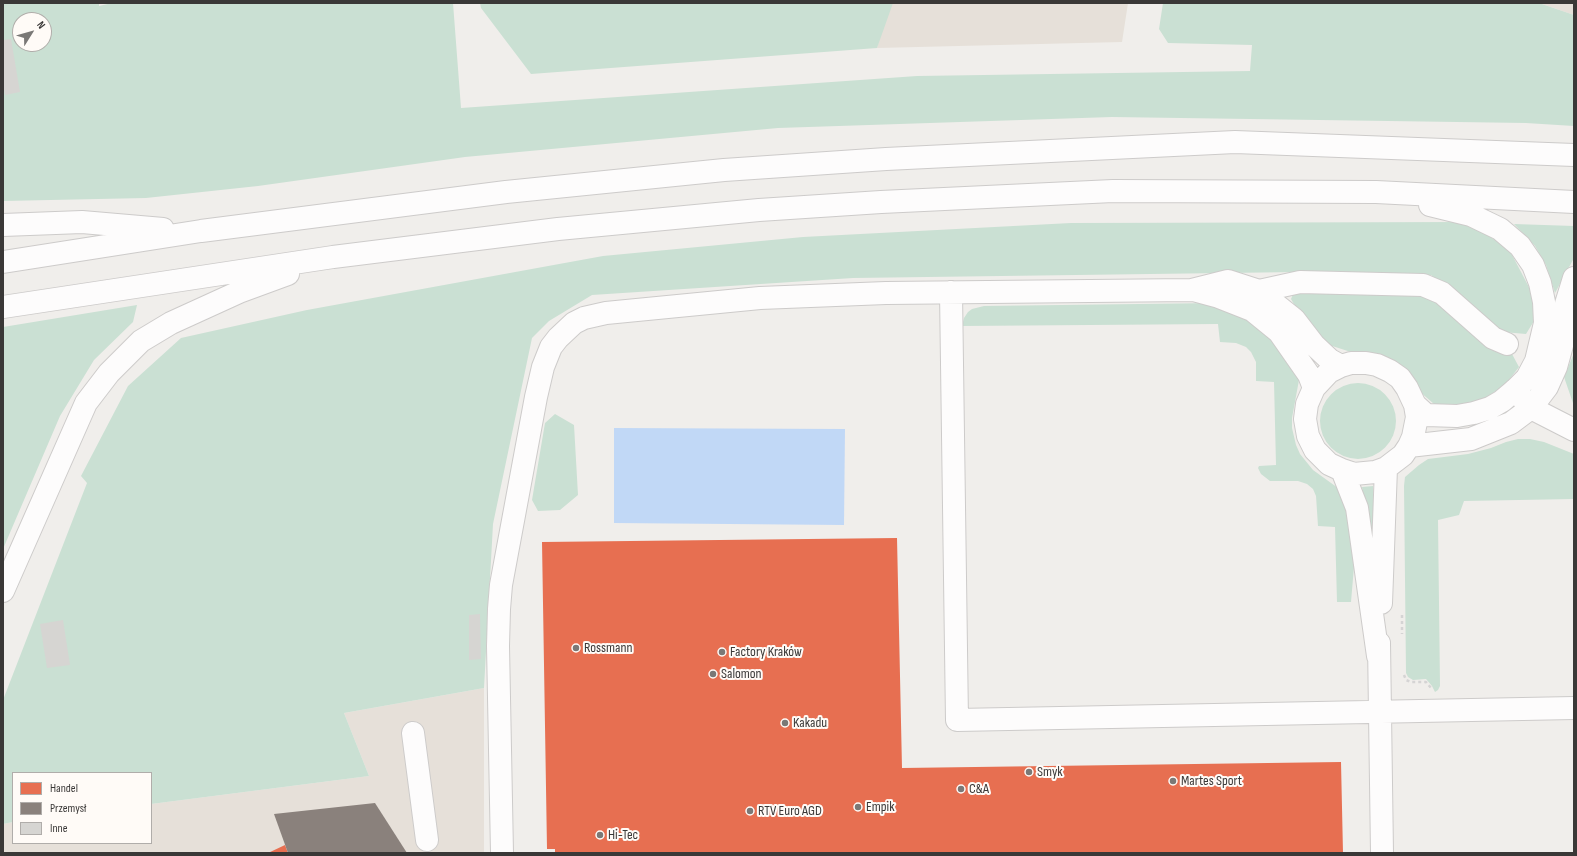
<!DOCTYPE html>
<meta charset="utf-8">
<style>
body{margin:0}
#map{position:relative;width:1577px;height:856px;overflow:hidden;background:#f0eeeb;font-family:"Sofia Sans Condensed",sans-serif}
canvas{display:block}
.frame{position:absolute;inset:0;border:4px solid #3a3837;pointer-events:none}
.legend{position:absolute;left:12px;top:772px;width:140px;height:72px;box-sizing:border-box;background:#fffbf7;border:1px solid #b0adaa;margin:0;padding:5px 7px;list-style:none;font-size:12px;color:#3a3837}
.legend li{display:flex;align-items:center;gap:8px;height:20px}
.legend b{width:20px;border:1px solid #b0adaa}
.north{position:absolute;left:12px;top:12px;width:40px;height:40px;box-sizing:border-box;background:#fffbf7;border:1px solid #b0adaa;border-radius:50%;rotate:53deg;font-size:11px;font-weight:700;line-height:16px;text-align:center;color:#3a3837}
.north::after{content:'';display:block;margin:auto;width:14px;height:18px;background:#7a7876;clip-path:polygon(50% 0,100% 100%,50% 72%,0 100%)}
</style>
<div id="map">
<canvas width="1577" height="856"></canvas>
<div class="frame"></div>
<ul class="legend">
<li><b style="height:11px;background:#e76f51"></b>Handel</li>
<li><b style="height:11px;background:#8a817c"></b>Przemysł</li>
<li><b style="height:11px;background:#d6d5d2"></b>Inne</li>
</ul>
<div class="north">N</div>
</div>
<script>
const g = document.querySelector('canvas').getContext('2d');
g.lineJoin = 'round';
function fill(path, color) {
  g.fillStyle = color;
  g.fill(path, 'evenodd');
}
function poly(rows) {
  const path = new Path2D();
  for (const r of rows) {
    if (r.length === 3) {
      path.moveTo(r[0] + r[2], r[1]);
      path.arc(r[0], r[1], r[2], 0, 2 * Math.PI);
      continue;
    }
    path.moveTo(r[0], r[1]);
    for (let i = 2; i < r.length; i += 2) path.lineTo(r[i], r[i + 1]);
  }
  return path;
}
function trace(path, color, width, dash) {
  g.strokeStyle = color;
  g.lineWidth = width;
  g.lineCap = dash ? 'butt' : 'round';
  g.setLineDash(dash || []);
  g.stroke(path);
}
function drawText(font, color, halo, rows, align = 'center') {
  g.font = font + ' "Sofia Sans Condensed",sans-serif';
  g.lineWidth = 4;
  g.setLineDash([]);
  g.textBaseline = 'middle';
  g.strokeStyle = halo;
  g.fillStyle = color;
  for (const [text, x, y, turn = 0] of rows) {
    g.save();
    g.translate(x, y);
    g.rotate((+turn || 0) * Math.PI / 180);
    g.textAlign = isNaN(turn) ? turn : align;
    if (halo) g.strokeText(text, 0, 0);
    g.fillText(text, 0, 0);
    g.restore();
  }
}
fill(poly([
 [888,3,1128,3,1122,42,877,48],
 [1539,3,1574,3,1574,15],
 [484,688,484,853,3,853,3,824,13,822,13,843,151,843,151,804,369,776,344,713]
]), '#e6e0d9');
fill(poly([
 [3,3,99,3,99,6,112,3,453,3,461,108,917,76,1250,71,1252,45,1168,43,1159,29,1163,3,1539,3,1574,15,1574,126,1526,123,1112,117,778,128,465,157,258,186,146,198,3,201],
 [20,20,44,20,44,44,20,44],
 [480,3,893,3,877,48,531,74,481,8],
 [1467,222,1509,249,1532,293,1534,321,1526,334,1503,332,1431,275,1299,272,853,278,592,295,549,321,532,338,493,524,484,688,344,713,369,776,151,804,151,773,13,773,13,822,3,824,3,700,87,483,81,476,128,386,181,338,307,310,603,256,803,237,1071,223],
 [1514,224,1574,226,1574,258,1555,293,1546,265,1535,246],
 [1295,290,1414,291,1449,310,1480,342,1512,354,1519,367,1505,385,1482,400,1468,405,1447,407,1434,404,1419,391,1354,353,1326,344,1298,311,1291,299],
 [1216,303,1227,307,1264,329,1299,380,1292,418,1292,428,1296,445,1300,454,1313,470,1338,488,1347,501,1355,555,1351,602,1337,602,1335,527,1318,526,1316,496,1313,489,1307,484,1298,481,1270,481,1261,474,1258,468,1259,466,1276,465,1274,382,1256,381,1256,362,1251,352,1246,347,1236,343,1220,342,1218,324,962,326,964,318,968,312,972,309,984,306],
 [137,305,133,322,94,360,60,416,3,549,3,327],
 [1574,353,1574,406,1564,377],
 [1358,421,38],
 [555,414,574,425,578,495,560,510,538,511,532,500,545,423],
 [1518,439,1530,439,1544,442,1574,454,1574,499,1464,501,1459,515,1438,520,1440,686,1438,690,1435,692,1432,686,1426,679,1413,680,1408,677,1406,673,1404,486,1405,477,1419,465,1428,459,1468,454,1491,448,1506,442],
 [1373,486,1374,537,1370,537,1362,487]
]), '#cae0d3');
fill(poly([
 [614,428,845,429,844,525,614,523]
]), '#c1d8f6');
fill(poly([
 [897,538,902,768,1341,762,1343,853,555,853,555,849,547,849,542,542],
 [285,845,288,853,268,853]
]), '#e76f51');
fill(poly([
 [375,803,407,853,288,853,274,814]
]), '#8a817c');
fill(poly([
 [11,39,20,92,5,95,3,85,3,40],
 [480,614,481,659,469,660,469,615],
 [63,620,70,665,47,668,40,624]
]), '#d6d5d2');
const minor = poly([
 [1193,290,1219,297,1252,310,1279,332,1309,375,1314,388],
 [1259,291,1300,282,1423,285,1442,293,1493,338,1507,344],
 [951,292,957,720,1574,708],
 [1415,405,1426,415,1457,416,1474,413,1490,408,1502,401,1515,390,1531,408,1574,430],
 [1409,446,1471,439,1511,423,1531,408],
 [1342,470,1354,474,1375,472,1386,468,1403,455,1409,446,1413,437,1417,417,1415,405,1407,388,1400,378,1390,371,1377,365,1366,363,1351,363,1341,366,1329,372,1314,388,1307,404,1305,419,1308,436,1315,450,1329,464,1342,470,1357,508,1378,656],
 [1381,603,1386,468],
 [1379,643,1382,853],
 [413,733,427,840],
 [502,853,498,646,499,609,501,585,536,397,543,367,551,347,558,338,574,323,584,318,606,313,760,298,886,293,1192,290,1228,281,1259,291,1294,319,1314,345,1330,360,1341,366]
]);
const highway = poly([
 [1430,205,1471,215,1500,229,1520,246,1533,265,1540,283,1544,302,1545,323,1536,361,1527,378,1515,390],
 [3,225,82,222,163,229],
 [3,262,201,231,506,192,724,170,886,159,1235,142,1574,155],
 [3,307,333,257,558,229,759,210,881,202,1113,191,1376,192,1574,202],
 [1531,408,1547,387,1556,367,1564,338,1566,304,1574,278],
 [3,591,86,403,109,373,141,341,171,323,239,292,288,274]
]);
trace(minor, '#cdcbca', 24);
trace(highway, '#cdcbca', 24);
trace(poly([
 [1402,615,1402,634],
 [1404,675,1406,680,1411,682,1426,682,1431,688]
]), '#d5d4d4', 2.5, [3, 3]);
trace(minor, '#fdfcfc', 22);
trace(highway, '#fdfcfc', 22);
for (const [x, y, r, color] of [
 [576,648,4,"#7a7876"],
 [722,652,4,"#7a7876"],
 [713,674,4,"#7a7876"],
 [785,723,4,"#7a7876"],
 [1029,772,4,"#7a7876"],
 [1173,781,4,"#7a7876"],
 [961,789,4,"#7a7876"],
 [858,807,4,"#7a7876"],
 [750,811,4,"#7a7876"],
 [600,835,4,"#7a7876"]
]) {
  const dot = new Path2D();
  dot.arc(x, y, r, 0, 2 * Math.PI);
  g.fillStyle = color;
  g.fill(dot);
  trace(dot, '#fffbf7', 1.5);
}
drawText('14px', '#3a3837', '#fffbf7', [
 ["Rossmann",584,648],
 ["Factory Kraków",730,652],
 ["Salomon",721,674],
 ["Kakadu",793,723],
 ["Smyk",1037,772],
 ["Martes Sport",1181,781],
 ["C&A",969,789],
 ["Empik",866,807],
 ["RTV Euro AGD",758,811],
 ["Hi-Tec",608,835]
], 'left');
</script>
